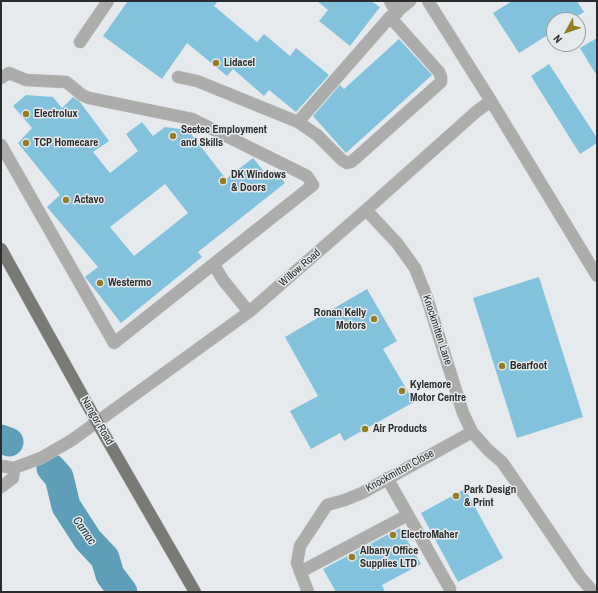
<!DOCTYPE html>
<style>
body{margin:0}
#map{position:relative;width:598px;height:593px;overflow:hidden;background:#e6eaec;font-family:"Archivo Narrow",sans-serif}
canvas{display:block}
.frame{position:absolute;inset:0;border:2px solid #2a2b2c;pointer-events:none}
.north{position:absolute;left:546px;top:12px;width:40px;height:40px;box-sizing:border-box;background:#e6eaec;border:1px solid #9b9e9f;border-radius:50%;rotate:230deg;font-size:11px;font-weight:700;line-height:16px;text-align:center;color:#2a2b2c}
.north::after{content:'';display:block;margin:auto;width:14px;height:18px;background:#947e25;clip-path:polygon(50% 0,100% 100%,50% 72%,0 100%)}
</style>
<div id="map">
<canvas width="598" height="593"></canvas>
<div class="frame"></div>
<div class="north">N</div>
</div>
<script>
const g = document.querySelector('canvas').getContext('2d');
g.lineJoin = 'round';
function poly(rows) {
  const path = new Path2D();
  for (const r of rows) {
    path.moveTo(r[0], r[1]);
    for (let i = 2; i < r.length; i += 2) path.lineTo(r[i], r[i + 1]);
  }
  return path;
}
function trace(path, color, width, dash) {
  g.strokeStyle = color;
  g.lineWidth = width;
  g.lineCap = dash ? 'butt' : 'round';
  g.setLineDash(dash || []);
  g.stroke(path);
}
function fill(path, color) {
  g.fillStyle = color;
  g.fill(path, 'evenodd');
}
function drawText(font, color, halo, rows, align = 'center') {
  g.font = font + ' "Archivo Narrow",sans-serif';
  g.lineWidth = 3;
  g.setLineDash([]);
  g.textBaseline = 'middle';
  g.strokeStyle = halo;
  g.fillStyle = color;
  for (const [text, x, y, turn = 0] of rows) {
    g.save();
    g.translate(x, y);
    g.rotate((+turn || 0) * Math.PI / 180);
    g.textAlign = isNaN(turn) ? turn : align;
    if (halo) g.strokeText(text, 0, 0);
    g.fillText(text, 0, 0);
    g.restore();
  }
}
trace(poly([
 [1,439,9,442],
 [51,468,59,477,66,506,88,540,105,558,110,575,123,592]
]), '#5f9eb8', 29);
fill(poly([
 [128,1,218,1,214,6,257,42,264,34,290,56,296,48,329,75,296,112,269,90,264,96,233,69,227,76,187,43,162,79,103,36],
 [317,1,371,1,380,7,350,46,319,21,328,10],
 [512,1,577,1,584,12,571,20,554,20,554,31,519,53,493,13],
 [597,38,597,76,580,48],
 [399,39,432,75,346,153,313,116,340,85,344,89],
 [549,64,597,138,597,143,580,154,531,76],
 [26,95,53,97,62,108,73,97,80,102,109,141,93,152,110,173,138,151,126,134,142,122,153,136,165,127,188,130,226,179,253,158,267,175,274,170,285,183,198,252,202,257,121,323,85,277,98,267,47,207,60,195,18,143,32,128,13,106],
 [165,184,188,213,134,256,110,227],
 [539,277,583,417,517,438,473,298],
 [367,289,397,341,383,349,414,402,344,441,340,433,311,449,290,411,318,396,285,337],
 [465,489,503,558,458,582,421,513],
 [400,528,421,564,382,585,385,592,336,592,323,569]
]), '#82c2dd');
const minor = poly([
 [390,1,397,13],
 [428,1,491,101,597,276],
 [80,42,108,1],
 [178,77,197,81,298,122,317,135,342,160,347,163,351,162,357,157,441,82,441,77,439,72,390,17],
 [1,78,9,73,26,80,66,82,70,85,82,95,89,98,192,119,307,176,313,185,114,343,1,145],
 [298,122,390,17,410,1],
 [366,210,397,243,415,268,427,298,463,413,472,432,488,450,502,462,509,472,581,578,593,592],
 [214,265,223,280,249,312],
 [1,466,14,468,41,458,72,440,249,312,366,210,477,111,491,101],
 [387,478,450,589],
 [1,487,13,478,14,468],
 [300,572,408,515],
 [308,592,297,563,300,546,327,505,345,500,362,493,472,432]
]);
const major = poly([
 [1,249,97,422,195,592]
]);
trace(minor, '#c4c8c9', 13);
trace(major, '#c4c8c9', 13);
trace(minor, '#acacaa', 12);
trace(major, '#797976', 12);
for (const [x, y, r, color] of [
 [216,63,4,"#947e25"],
 [26,114,4,"#947e25"],
 [173,136,4,"#947e25"],
 [26,143,4,"#947e25"],
 [223,181,4,"#947e25"],
 [66,200,4,"#947e25"],
 [100,283,4,"#947e25"],
 [374,319,4,"#947e25"],
 [502,366,4,"#947e25"],
 [402,391,4,"#947e25"],
 [365,429,4,"#947e25"],
 [456,496,4,"#947e25"],
 [393,535,4,"#947e25"],
 [352,557,4,"#947e25"]
]) {
  const dot = new Path2D();
  dot.arc(x, y, r, 0, 2 * Math.PI);
  g.fillStyle = color;
  g.fill(dot);
  trace(dot, '#e6eaec', 1.5);
}
drawText('bold 11px', '#2a2b2c', '#e6eaec', [
 ["Lidacel",224,63],
 ["Electrolux",34,114],
 ["Seetec Employment",181,130],
 ["and Skills",181,143],
 ["TCP Homecare",34,143],
 ["DK Windows",231,175],
 ["& Doors",231,188],
 ["Actavo",74,200],
 ["Westermo",108,283],
 ["Ronan Kelly",366,313,"right"],
 ["Motors",366,326,"right"],
 ["Bearfoot",510,366],
 ["Kylemore",410,385],
 ["Motor Centre",410,398],
 ["Air Products",373,429],
 ["Park Design",464,490],
 ["& Print",464,503],
 ["ElectroMaher",401,535],
 ["Albany Office",360,551],
 ["Supplies LTD",360,564]
], 'left');
drawText('11px', '#2a2b2c', '#e6eaec', [
 ["Willow Road",300,268,-41],
 ["Knockmitten Lane",437,330,72],
 ["Nangor Road",97,421,60],
 ["Knockmitton Close",400,471,-29]
]);
drawText('italic 12px', '#14323f', '#e6eaec', [
 ["Camac",84,531,55]
]);
</script>
